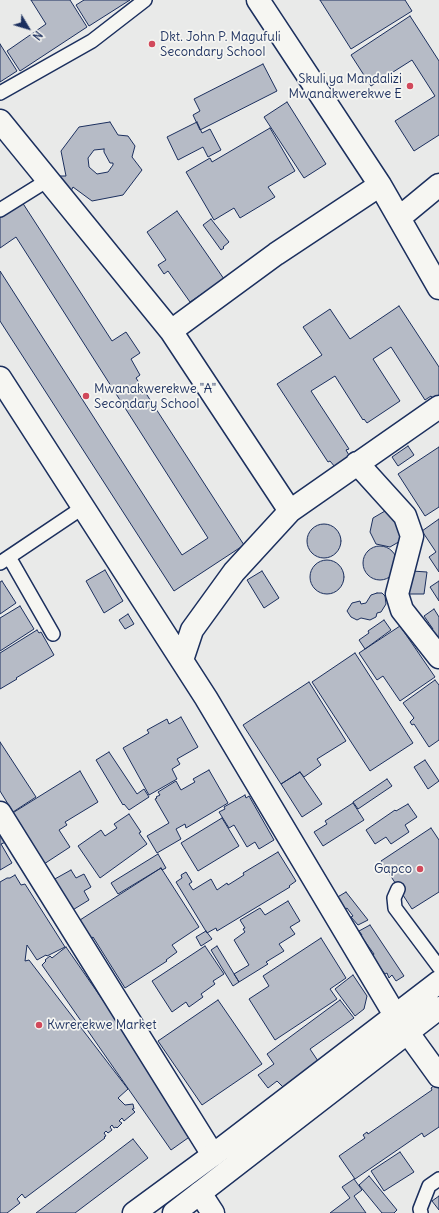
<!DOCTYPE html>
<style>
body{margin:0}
#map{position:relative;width:439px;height:1213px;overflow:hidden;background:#e9eae9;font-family:Delius,sans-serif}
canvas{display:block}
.north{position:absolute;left:8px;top:8px;width:40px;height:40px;-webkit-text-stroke:3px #f6f6f2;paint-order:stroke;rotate:128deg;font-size:11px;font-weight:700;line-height:16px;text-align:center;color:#1b2f5e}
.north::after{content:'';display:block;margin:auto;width:14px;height:18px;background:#1b2f5e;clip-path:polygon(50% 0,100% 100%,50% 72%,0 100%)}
</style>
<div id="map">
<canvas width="439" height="1213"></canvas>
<div class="north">N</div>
</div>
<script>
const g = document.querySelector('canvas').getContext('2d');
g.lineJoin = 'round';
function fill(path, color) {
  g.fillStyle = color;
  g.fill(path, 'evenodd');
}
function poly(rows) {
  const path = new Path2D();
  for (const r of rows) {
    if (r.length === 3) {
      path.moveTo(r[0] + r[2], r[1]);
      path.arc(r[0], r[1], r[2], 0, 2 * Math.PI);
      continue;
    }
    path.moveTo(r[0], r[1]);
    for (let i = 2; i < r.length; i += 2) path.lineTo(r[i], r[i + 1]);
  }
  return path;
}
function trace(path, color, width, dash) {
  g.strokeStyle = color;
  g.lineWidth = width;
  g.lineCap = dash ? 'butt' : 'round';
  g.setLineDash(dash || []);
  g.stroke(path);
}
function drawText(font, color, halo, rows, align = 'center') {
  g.font = font + ' Delius,sans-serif';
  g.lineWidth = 3.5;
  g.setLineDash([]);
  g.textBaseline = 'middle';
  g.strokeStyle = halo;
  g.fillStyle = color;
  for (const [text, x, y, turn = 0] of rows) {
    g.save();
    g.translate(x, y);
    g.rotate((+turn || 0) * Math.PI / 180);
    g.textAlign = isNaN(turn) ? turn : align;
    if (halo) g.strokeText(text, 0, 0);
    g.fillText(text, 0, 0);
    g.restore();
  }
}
const building = poly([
 [31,0,70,0,87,27,20,71,7,51,46,24,31,0],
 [84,0,130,0,89,26,76,5,84,0],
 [320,0,405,0,412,11,351,49,320,0],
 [410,16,439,61,439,135,414,151,395,121,435,96,412,60,371,86,351,55,410,16],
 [0,44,17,71,0,82,0,44],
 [263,64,277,91,200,130,193,115,200,111,194,99,263,64],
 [287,102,326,164,304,178,264,117,287,102],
 [110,122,118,135,128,136,135,146,132,157,142,170,123,195,92,201,73,187,71,191,63,188,59,176,66,176,61,151,79,127,110,122],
 [104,149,104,152,110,163,113,163,113,165,108,172,97,174,89,167,88,158,94,150,104,149],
 [197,122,202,133,210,129,221,150,208,157,203,147,178,160,167,137,197,122],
 [270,128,295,171,268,187,275,197,240,218,234,208,214,220,186,172,210,158,212,162,270,128],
 [22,202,112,341,126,332,140,353,131,359,140,375,136,378,244,545,174,591,0,321,0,271,182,555,208,538,16,237,0,248,0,216,22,202],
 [177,211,224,279,190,302,168,271,164,274,158,265,166,260,147,232,177,211],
 [211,219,229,242,223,247,224,248,221,250,203,225,211,219],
 [399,306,439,367,439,398,434,401,431,396,425,400,391,347,373,359,400,401,367,423,364,419,363,420,335,376,311,391,349,449,346,450,350,457,335,467,330,461,328,462,277,384,322,355,303,327,330,309,350,339,399,306],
 [408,446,414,455,398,466,392,457,408,446],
 [439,447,439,507,425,516,398,474,439,447],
 [385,511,399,514,402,540,390,547,376,544,370,532,373,518,385,511],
 [439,519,439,572,429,557,436,552,422,531,439,519],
 [324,541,17],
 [380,563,17],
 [327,577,17],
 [105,570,123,601,104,613,86,581,105,570],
 [262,571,279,598,264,608,247,580,262,571],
 [412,571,427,572,424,594,409,594,412,571],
 [2,581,16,603,0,614,0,582,2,581],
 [439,581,439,601,430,587,439,581],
 [377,593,382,593,385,596,386,604,381,612,377,613,376,617,370,620,361,618,357,620,351,617,347,611,352,603,360,601,361,604,366,603,371,595,377,593],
 [20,606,34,629,0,651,0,618,20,606],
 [434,609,439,617,439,642,431,630,433,629,424,616,434,609],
 [128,614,134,624,125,629,119,620,128,614],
 [384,620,391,630,365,649,359,640,369,633,368,631,384,620],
 [400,626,435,677,400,701,383,676,377,680,359,653,400,626],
 [37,630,39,633,41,632,54,655,16,678,17,679,0,689,0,653,37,630],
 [355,653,413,743,370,771,312,682,355,653],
 [435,680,439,685,439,740,429,747,414,724,412,725,410,722,414,718,403,703,435,680],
 [309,682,346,741,317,759,321,765,304,777,300,772,281,784,243,725,309,682],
 [181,717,198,747,177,759,180,764,172,769,177,779,149,795,123,748,149,733,147,730,167,719,169,724,181,717],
 [0,742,36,797,13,812,0,791,0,742],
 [109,752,137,794,144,789,149,797,129,810,124,804,123,805,96,760,109,752],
 [425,760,439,781,428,789,414,767,425,760],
 [209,770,228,803,186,828,185,824,176,829,181,839,157,853,147,836,169,823,155,799,157,798,156,797,160,795,158,792,176,781,181,790,195,782,193,779,209,770],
 [80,771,98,802,65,822,67,825,59,830,70,847,44,864,11,814,80,771],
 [300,772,322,804,302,817,281,784,300,772],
 [387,779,392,786,358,809,353,802,387,779],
 [245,795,246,798,249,796,274,840,259,849,255,842,247,847,234,825,229,828,219,812,225,809,224,807,245,795],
 [353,803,364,820,323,846,314,832,327,824,325,821,353,803],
 [408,804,417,817,405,825,409,832,391,844,386,837,375,844,366,830,395,810,396,811,408,804],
 [129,814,141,832,139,833,147,844,100,878,78,846,101,830,105,836,117,828,114,824,129,814],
 [222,818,239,846,198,871,181,843,222,818],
 [431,828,439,840,439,892,412,909,381,861,431,828],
 [0,832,6,842,1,844,12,863,0,870,0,832],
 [278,852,296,881,289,886,290,887,217,931,216,928,207,933,176,882,182,878,181,875,186,872,192,882,189,884,193,890,211,879,217,890,227,883,228,885,244,875,243,873,278,852],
 [158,854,166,868,162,870,161,868,118,894,111,883,158,854],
 [161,868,199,927,172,945,177,952,166,960,167,961,125,988,93,937,89,940,78,924,81,922,80,920,161,868],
 [71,870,76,878,84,874,91,887,84,891,89,900,71,911,53,880,71,870],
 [15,875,21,885,25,884,65,947,47,956,46,955,37,960,27,945,25,961,29,960,128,1089,118,1098,125,1105,133,1104,134,1109,132,1109,135,1112,124,1121,122,1118,119,1121,122,1123,117,1128,116,1127,114,1128,112,1125,110,1127,112,1130,108,1133,106,1131,104,1133,106,1136,104,1137,105,1138,25,1198,22,1194,17,1199,20,1203,7,1213,0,1213,0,882,7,878,10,878,15,875],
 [346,892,368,920,358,925,351,917,353,916,347,908,344,910,336,898,346,892],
 [288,901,300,921,290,927,295,934,279,944,284,951,266,962,268,964,239,982,234,974,249,965,234,940,245,932,243,929,245,928,240,920,260,908,265,915,288,901],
 [370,925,404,976,396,981,392,975,389,978,387,973,385,974,372,957,374,954,361,936,362,935,359,931,370,925],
 [206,931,212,939,201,946,196,937,206,931],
 [321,938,346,978,330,989,337,999,275,1040,249,999,269,986,263,976,321,938],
 [205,946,224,974,213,981,215,984,201,994,203,997,189,1007,186,1002,172,1012,152,981,205,946],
 [217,946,239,982,233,986,211,950,217,946],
 [66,947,195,1133,171,1150,42,965,46,961,45,960,50,956,52,958,66,947],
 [353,975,367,996,364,1009,355,1016,335,989,353,975],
 [218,1000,262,1064,202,1105,158,1041,218,1000],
 [340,1000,354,1018,310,1049,318,1061,283,1087,277,1081,268,1088,258,1075,274,1064,267,1054,340,1000],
 [439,1082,439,1127,424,1137,422,1133,355,1179,339,1156,365,1138,363,1135,367,1132,368,1134,432,1090,431,1088,439,1082],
 [133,1139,148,1158,75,1213,36,1213,133,1139],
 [400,1152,414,1172,384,1191,371,1171,400,1152],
 [369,1176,397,1210,394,1213,382,1213,359,1185,369,1176],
 [354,1179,362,1190,354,1196,366,1213,330,1213,350,1198,342,1187,354,1179],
 [439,1196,439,1210,432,1201,439,1196]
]);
fill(building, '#b6bbc6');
trace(building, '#1b2f5e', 1);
const service = poly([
 [0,93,92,41,145,0],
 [0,210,48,180],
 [9,557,53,634],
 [0,563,82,508],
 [398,889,394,898,395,908,439,967],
 [421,1213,420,1209,429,1186,439,1179]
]);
const minor = poly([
 [258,0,380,185,439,288],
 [0,121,171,331,290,511,439,407],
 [399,218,439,185],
 [171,331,276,254,380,185],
 [0,378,206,698,395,1015,439,1076],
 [357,463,405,516,412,536,397,594,402,610,439,657],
 [182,660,192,630,234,572,290,511],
 [0,813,213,1155],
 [200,1193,213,1213]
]);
const primary = poly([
 [134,1213,213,1155,439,982],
 [174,1213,439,1008]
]);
trace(service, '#1b2f5e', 16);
trace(minor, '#1b2f5e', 25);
trace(primary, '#1b2f5e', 25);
trace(service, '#f6f6f2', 13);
trace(minor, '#f6f6f2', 22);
trace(primary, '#f6f6f2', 22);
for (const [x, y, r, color] of [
 [152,44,4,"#d1495b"],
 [410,86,4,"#d1495b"],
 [86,396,4,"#d1495b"],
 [420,869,4,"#d1495b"],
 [39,1025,4,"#d1495b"]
]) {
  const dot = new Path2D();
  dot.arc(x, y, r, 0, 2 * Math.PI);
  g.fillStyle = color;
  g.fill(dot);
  trace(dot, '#f6f6f2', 1.5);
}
drawText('13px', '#1b2f5e', '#f6f6f2', [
 ["Dkt. John P. Magufuli",160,37],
 ["Secondary School",160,52],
 ["Skuli ya Mandalizi",402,79,"right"],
 ["Mwanakwerekwe E",402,94,"right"],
 ["Mwanakwerekwe \"A\"",94,389],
 ["Secondary School",94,404],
 ["Gapco",412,869,"right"],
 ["Kwrerekwe Market",47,1025]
], 'left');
</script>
